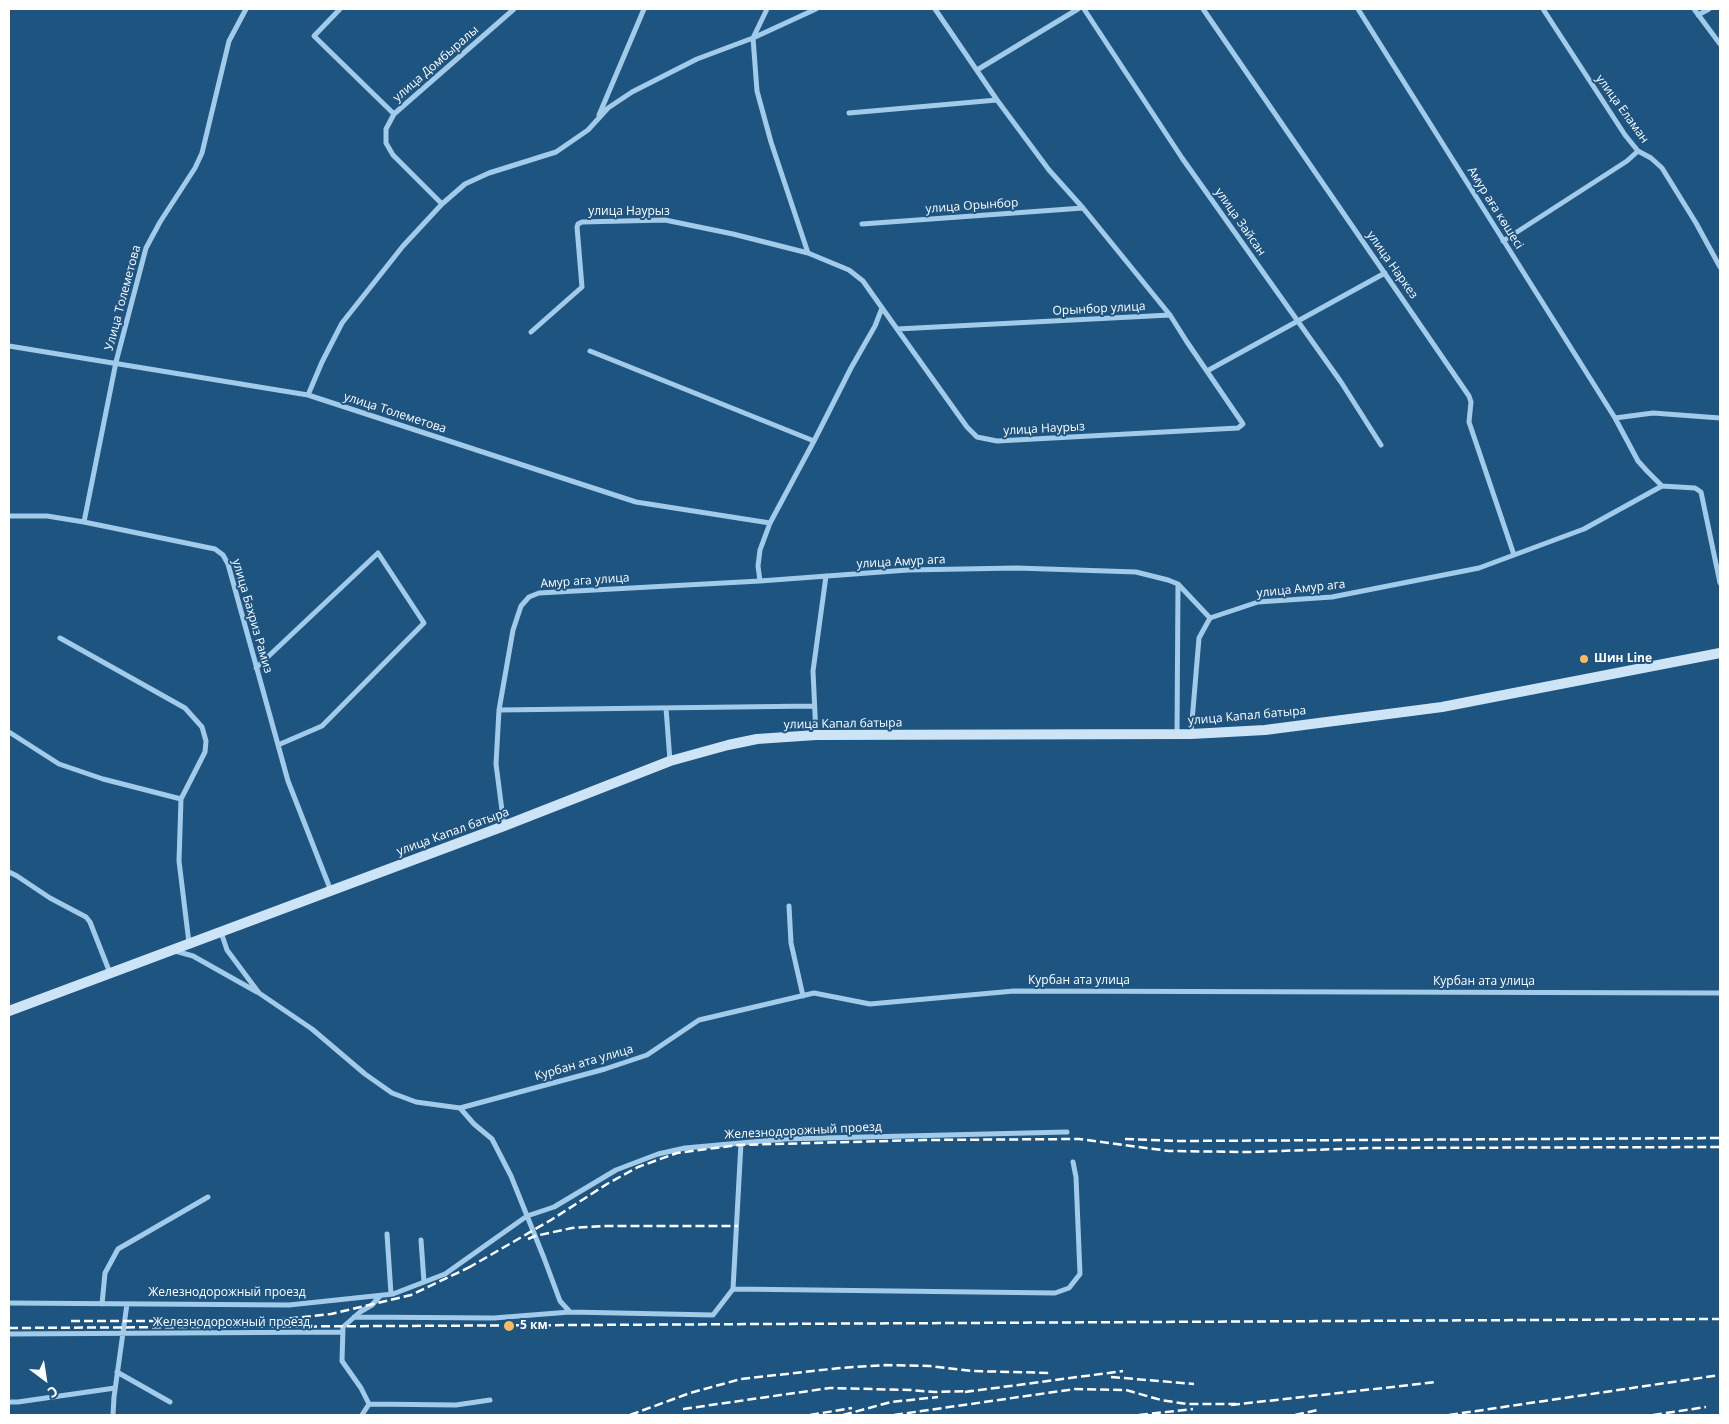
<!DOCTYPE html>
<meta charset="utf-8">
<style>
body{margin:0}
#map{position:relative;width:1729px;height:1424px;overflow:hidden;background:#1e5480;font-family:"Open Sans",sans-serif}
canvas{display:block}
.frame{position:absolute;inset:0;border:10px solid #fff;pointer-events:none}
.north{position:absolute;left:20px;top:1354px;width:50px;height:50px;-webkit-text-stroke:4px #1e5480;paint-order:stroke;rotate:149deg;font-size:14px;font-weight:700;line-height:20px;text-align:center;color:#fff}
.north::after{content:'';display:block;margin:auto;width:18px;height:22px;background:#fff;clip-path:polygon(50% 0,100% 100%,50% 72%,0 100%)}
</style>
<div id="map">
<canvas width="1729" height="1424"></canvas>
<div class="frame"></div>
<div class="north">С</div>
</div>
<script>
const g = document.querySelector('canvas').getContext('2d');
g.lineJoin = 'round';
function poly(rows) {
  const path = new Path2D();
  for (const r of rows) {
    path.moveTo(r[0], r[1]);
    for (let i = 2; i < r.length; i += 2) path.lineTo(r[i], r[i + 1]);
  }
  return path;
}
function trace(path, color, width, dash) {
  g.strokeStyle = color;
  g.lineWidth = width;
  g.lineCap = dash ? 'butt' : 'round';
  g.setLineDash(dash || []);
  g.stroke(path);
}
function drawText(font, color, halo, rows, align = 'center') {
  g.font = font + ' "Open Sans",sans-serif';
  g.lineWidth = 4;
  g.setLineDash([]);
  g.textBaseline = 'middle';
  g.strokeStyle = halo;
  g.fillStyle = color;
  for (const [text, x, y, turn = 0] of rows) {
    g.save();
    g.translate(x, y);
    g.rotate((+turn || 0) * Math.PI / 180);
    g.textAlign = isNaN(turn) ? turn : align;
    if (halo) g.strokeText(text, 0, 0);
    g.fillText(text, 0, 0);
    g.restore();
  }
}
trace(poly([
 [340,9,314,36,394,114],
 [767,9,753,38,757,91,771,142,808,253],
 [935,9,997,100,1049,170,1083,208,1170,315],
 [1084,9,1182,158,1341,382,1381,445],
 [1203,9,1469,396,1471,402,1469,422,1514,555],
 [1358,9,1615,418],
 [1543,9,1625,135,1638,151,1651,158,1662,168,1696,223,1720,267],
 [1694,9,1720,44],
 [1698,15,1709,9],
 [977,70,1078,9],
 [849,113,997,100],
 [599,115,644,9],
 [442,204,393,155,386,143,386,129,394,114,514,9],
 [862,224,1083,208],
 [1503,241,1627,161,1638,151],
 [531,332,582,287,577,227,578,224,582,222,665,220,733,234,808,253,849,270,863,281,897,329,967,427,977,437,997,441,1238,428,1243,424,1187,342,1170,315,897,329],
 [9,346,308,395,636,502,770,523],
 [590,351,814,441],
 [1207,371,1385,273],
 [308,395,322,362,342,323,403,246,442,204,465,184,489,173,556,152,588,130,608,108,632,92,697,59,753,38,816,9],
 [1720,418,1653,413,1615,418,1638,461,1647,471,1662,486,1695,488,1701,492,1720,583],
 [9,516,47,516,84,522,215,549,223,555,228,564,288,781,331,891],
 [84,522,116,362,146,248,160,222,195,168,202,153,229,41,246,9],
 [760,581,758,566,760,550,770,523,814,441,851,368,875,326,882,308],
 [60,638,185,708,202,727,206,741,205,752,181,799,179,861,189,943],
 [256,668,378,553,424,623,322,726,278,745],
 [666,708,670,761],
 [499,710,513,630,521,606,529,597,539,593,760,581,908,570,1017,568,1136,572,1168,580,1178,584,1210,618,1258,602,1332,597,1479,568,1584,529,1662,486],
 [9,732,59,764,103,779,181,799],
 [1191,733,1199,638,1210,618],
 [1177,734,1178,584],
 [816,735,813,671,826,576],
 [504,826,496,764,499,710,814,706],
 [9,872,17,876,50,898,86,917,90,922,110,973],
 [789,906,791,943,803,996],
 [221,932,227,950,259,993,312,1029,365,1074,392,1093,416,1102,460,1108,474,1124,492,1139,511,1176,544,1258,560,1301,570,1312,713,1315,733,1289,741,1143],
 [175,951,193,956,257,992],
 [460,1108,605,1069,647,1055,699,1020,814,993,870,1004,1014,991,1720,993],
 [387,1234,391,1294],
 [421,1240,424,1282],
 [733,1289,1055,1293,1069,1288,1080,1274,1076,1177,1073,1162],
 [9,1303,289,1305,393,1294,445,1274,527,1216,554,1207,616,1170,658,1154,685,1148,785,1139,1067,1132],
 [102,1304,105,1273,118,1249,208,1197],
 [354,1317,494,1318,570,1312],
 [9,1334,343,1332],
 [117,1372,170,1402],
 [9,1402,18,1402,115,1388],
 [369,1404,456,1405,490,1400],
 [113,1415,114,1397,127,1304],
 [362,1415,369,1404,361,1388,342,1361,343,1327,360,1312,372,1305,380,1296]
]), '#a2cae9', 5);
trace(poly([
 [9,1011,504,826,670,761,728,745,757,739,816,735,1191,734,1265,730,1442,707,1720,653]
]), '#cde4f7', 10);
trace(poly([
 [1125,1139,1180,1141,1720,1138],
 [528,1239,535,1236,572,1228,606,1226,738,1226],
 [468,1268,551,1220,607,1184,638,1167,677,1153,738,1145,924,1140,1079,1139,1169,1151,1248,1152,1371,1148,1720,1147],
 [276,1320,331,1314,411,1295,474,1265],
 [71,1321,156,1321],
 [9,1328,1720,1319],
 [1111,1377,1194,1384],
 [965,1392,1123,1371],
 [1231,1405,1437,1382],
 [683,1409,830,1388,910,1390,935,1392,972,1391],
 [630,1415,690,1393,741,1379,840,1368,886,1365,930,1366,972,1371,1051,1373],
 [810,1415,852,1408],
 [843,1415,891,1402,938,1397],
 [894,1415,1075,1389,1126,1390,1161,1400,1187,1404,1236,1404],
 [1139,1415,1193,1409],
 [1295,1415,1318,1410],
 [1449,1415,1720,1375],
 [1653,1415,1706,1407]
]), '#fff', 2.5, [9, 4]);
for (const [x, y, r, color] of [
 [1584,659,5,"#f8bb60"],
 [509,1326,6,"#f8bb60"]
]) {
  const dot = new Path2D();
  dot.arc(x, y, r, 0, 2 * Math.PI);
  g.fillStyle = color;
  g.fill(dot);
  trace(dot, '#1e5480', 2);
}
drawText('12px', '#fff', '#1e5480', [
 ["улица Домбыралы",436,64,-41],
 ["улица Еламан",1622,109,54],
 ["улица Орынбор",972,206,-4],
 ["Амур аға көшесі",1495,208,58],
 ["улица Наурыз",629,212],
 ["улица Зайсан",1240,222,55],
 ["улица Наркез",1392,265,55],
 ["Улица Толеметова",123,298,-75],
 ["Орынбор улица",1099,309,-3],
 ["улица Толеметова",395,413,18],
 ["улица Наурыз",1044,429,-3],
 ["улица Амур ага",901,562,-3],
 ["Амур ага улица",585,581,-4],
 ["улица Амур ага",1301,589,-6],
 ["улица Бахриз Рамиз",252,616,74],
 ["улица Капал батыра",1247,716,-5],
 ["улица Капал батыра",843,724,-1],
 ["улица Капал батыра",453,832,-20],
 ["Курбан ата улица",1079,981],
 ["Курбан ата улица",1484,982],
 ["Курбан ата улица",584,1063,-16],
 ["Железнодорожный проезд",803,1131,-3],
 ["Железнодорожный проезд",227,1293],
 ["Железнодорожный проезд,",233,1323]
]);
drawText('bold 12px', '#fff', '#1e5480', [
 ["Шин Line",1594,659],
 ["5 км",520,1326]
], 'left');
</script>
